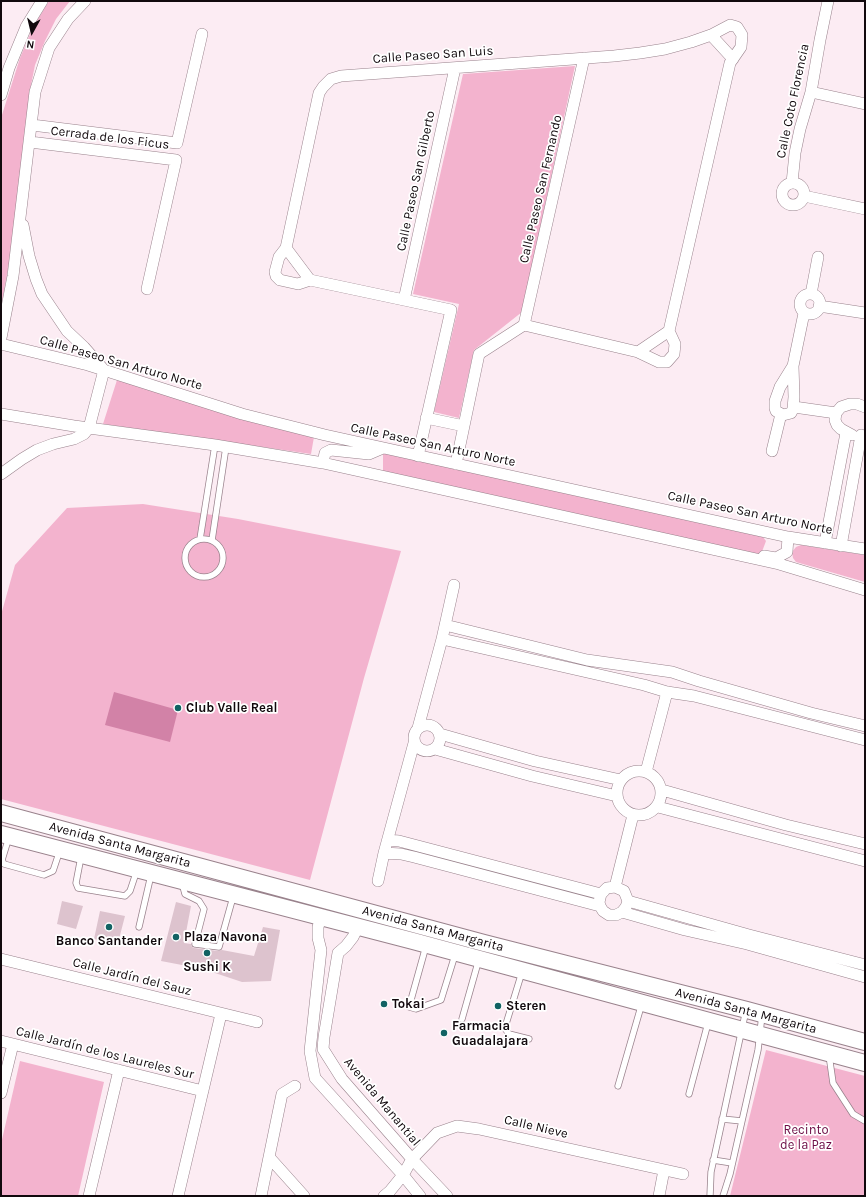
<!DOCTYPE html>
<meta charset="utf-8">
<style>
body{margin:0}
#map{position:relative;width:866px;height:1197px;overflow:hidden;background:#fcecf3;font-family:Karla,sans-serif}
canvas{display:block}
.frame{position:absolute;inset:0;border:2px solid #11090d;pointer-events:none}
.north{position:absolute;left:12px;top:12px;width:40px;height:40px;-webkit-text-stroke:3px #fff;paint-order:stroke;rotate:188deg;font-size:11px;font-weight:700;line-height:16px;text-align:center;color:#11090d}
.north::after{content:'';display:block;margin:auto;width:14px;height:18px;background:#11090d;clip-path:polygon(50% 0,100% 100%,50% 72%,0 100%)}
</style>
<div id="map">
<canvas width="866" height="1197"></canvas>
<div class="frame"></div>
<div class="north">N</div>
</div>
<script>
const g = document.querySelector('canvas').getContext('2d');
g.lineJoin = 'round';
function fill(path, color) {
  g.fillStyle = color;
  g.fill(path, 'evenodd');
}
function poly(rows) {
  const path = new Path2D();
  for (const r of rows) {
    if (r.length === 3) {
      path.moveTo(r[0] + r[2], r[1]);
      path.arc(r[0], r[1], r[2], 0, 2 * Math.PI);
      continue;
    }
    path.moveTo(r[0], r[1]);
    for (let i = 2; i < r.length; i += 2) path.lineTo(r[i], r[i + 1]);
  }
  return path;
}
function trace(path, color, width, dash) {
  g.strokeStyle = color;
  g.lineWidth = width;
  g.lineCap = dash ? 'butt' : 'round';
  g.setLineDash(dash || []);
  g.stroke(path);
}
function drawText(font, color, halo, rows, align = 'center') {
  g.font = font + ' Karla,sans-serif';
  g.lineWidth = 3.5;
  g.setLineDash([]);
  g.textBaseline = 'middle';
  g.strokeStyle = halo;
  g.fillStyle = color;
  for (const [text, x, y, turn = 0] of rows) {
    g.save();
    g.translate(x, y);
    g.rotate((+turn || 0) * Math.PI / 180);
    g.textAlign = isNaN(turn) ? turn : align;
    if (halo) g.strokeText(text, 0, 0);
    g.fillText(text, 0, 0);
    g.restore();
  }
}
fill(poly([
 [49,1,70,1,56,19,45,41,35,65,31,85,9,264,1,307,1,118,20,58,33,27],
 [575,66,522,312,474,350,459,418,434,412,459,304,413,294,463,74],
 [117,380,314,437,311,454,103,424],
 [383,453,763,537,766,541,760,557,383,475],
 [143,504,238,519,401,551,364,678,310,880,1,799,1,615,15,565,67,508],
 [801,545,865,555,865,582,796,562,793,558,792,552,796,547],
 [766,1050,865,1076,865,1196,730,1196],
 [20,1061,104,1082,78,1196,1,1196,1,1144]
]), '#f3b3ce');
fill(poly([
 [114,692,178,710,170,742,105,725]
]), '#d282a7');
fill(poly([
 [62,901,83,906,76,929,57,924],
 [176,902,191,906,184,943,191,944,192,947,194,948,218,951,222,950,254,956,263,927,280,930,271,981,242,982,203,969,161,961],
 [100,911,125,916,118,943,94,939]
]), '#ddc3ce');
const lane = poly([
 [200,539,215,445],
 [204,558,19],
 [212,540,226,447],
 [9,837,2,860,4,864,44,875,53,871,60,850],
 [81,857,76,883,78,888,125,896,130,891,137,870],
 [182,883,185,894,199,901,204,909,195,944,219,947,233,897],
 [139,927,151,875],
 [426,946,409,1007,416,1009,441,1000,455,955],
 [522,972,506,1024,506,1030,509,1034,529,1039],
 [462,1019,479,959],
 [829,1055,833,1083,853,1114,865,1121],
 [618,1086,642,1003],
 [689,1094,708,1023],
 [722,1119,742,1121],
 [713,1160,732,1163],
 [710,1196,711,1172,746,1010],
 [723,1196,730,1174,758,1050,762,1015]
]);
const street = poly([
 [711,35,733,59],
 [811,92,865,104],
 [1,95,9,68,26,27,42,1],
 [32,125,177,143,202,34],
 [30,142,176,160,147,289],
 [793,194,11],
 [792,183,795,153,800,129,811,92,820,40,828,1],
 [804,196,865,209],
 [286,248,310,280],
 [811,294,818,257],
 [810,304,10],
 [404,300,455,68],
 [819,306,865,313],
 [524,325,584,58],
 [1,338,13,276,35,92,49,48,68,19,85,1],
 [1,344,88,365,242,414,325,435,788,537,865,549],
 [638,352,669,331],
 [793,366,780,387,775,401,775,408,776,411,783,415,791,413,793,409,794,397,793,366,804,313],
 [794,407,836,413],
 [1,414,74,426,215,445,323,463,779,564,865,590],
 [426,418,464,426],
 [852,435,841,429,837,425,835,420,836,413,841,407,850,404,857,404,865,407],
 [772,451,781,414],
 [418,456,451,310,310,280,298,284,280,280,276,276,275,272,279,257,286,248,319,93,323,87,331,79,341,76,614,56,640,53,665,49,691,42,711,35,730,25,737,27,742,35,741,47,730,63,669,331,675,344,674,354,667,362,659,362,638,352,524,325,479,354,456,464],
 [323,463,325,453,331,450,369,454,383,448],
 [1,474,22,459,37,450,53,444,74,439,84,434,89,428,104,370,84,347,67,331,42,294,36,279,29,256,23,225],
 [825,543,846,433],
 [841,546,861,435],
 [764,556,776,558,787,552,788,537],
 [445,625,587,660,672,672,699,681,811,713,865,726],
 [442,639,644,685,667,692,694,696,865,740],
 [427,738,13],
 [418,728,442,639,454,585],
 [440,734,535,761,621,780],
 [435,749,532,776,617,796],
 [639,793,22],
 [646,772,667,692],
 [662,790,786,825,865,844],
 [658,807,865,861],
 [388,840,399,841,601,894],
 [384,853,401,854,414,857,600,906],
 [378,881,384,853,414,743],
 [615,887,633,815],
 [628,901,749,935,865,965],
 [622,912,626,907,628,901,624,891,615,887,607,888,601,894,599,902,600,906,603,911,609,915,616,915,622,912,685,930,747,944,865,977],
 [321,917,318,927,318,938,321,950,310,1051,315,1078,403,1175,420,1196],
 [358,927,353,937,346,946,338,953,324,1037,323,1049,342,1079,412,1159,447,1196],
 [1,959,257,1022],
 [1,1041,203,1091],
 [1,1093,13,1044],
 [269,1157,304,1196],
 [89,1196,119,1070],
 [178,1196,221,1014],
 [261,1196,282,1094,295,1086],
 [384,1196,390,1191,403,1175,412,1159,437,1133,457,1126,479,1129,683,1174],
 [659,1196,664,1170]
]);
const secondary = poly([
 [1,813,484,943,747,1010,865,1042],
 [1,834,413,941,865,1063]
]);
trace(lane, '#99828c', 7);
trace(street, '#99828c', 12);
trace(secondary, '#99828c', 18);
trace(lane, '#fff', 5.5);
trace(street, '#fff', 11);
trace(secondary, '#fff', 16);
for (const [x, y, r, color] of [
 [178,708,4,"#116263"],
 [109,927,4,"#116263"],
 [176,937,4,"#116263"],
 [207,953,4,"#116263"],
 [384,1004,4,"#116263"],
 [498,1006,4,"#116263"],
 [444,1033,4,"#116263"]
]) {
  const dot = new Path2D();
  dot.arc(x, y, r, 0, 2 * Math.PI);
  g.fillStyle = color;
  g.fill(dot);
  trace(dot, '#fff', 1.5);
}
drawText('13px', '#11090d', '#fff', [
 ["Calle Paseo San Luis",433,55,-4],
 ["Calle Coto Florencia",793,101,-78],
 ["Cerrada de los Ficus",110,138,7],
 ["Calle Paseo San Gilberto",416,181,-78],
 ["Calle Paseo San Fernando",541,189,-77],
 ["Calle Paseo San Arturo Norte",121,363,16],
 ["Calle Paseo San Arturo Norte",433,445,12],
 ["Calle Paseo San Arturo Norte",750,513,12],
 ["Avenida Santa Margarita",120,845,15],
 ["Avenida Santa Margarita",433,929,15],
 ["Calle Jardín del Sauz",132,977,14],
 ["Avenida Santa Margarita",746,1011,15],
 ["Calle Jardín de los Laureles Sur",105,1053,14],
 ["Avenida Manantial",382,1102,50],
 ["Calle Nieve",536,1127,13]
]);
drawText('bold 13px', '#11090d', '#fff', [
 ["Club Valle Real",186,708],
 ["Plaza Navona",184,937],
 ["Banco Santander",109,941,"center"],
 ["Sushi K",207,967,"center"],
 ["Tokai",392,1004],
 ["Steren",506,1006],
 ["Farmacia",452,1026],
 ["Guadalajara",452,1041]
], 'left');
drawText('13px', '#6c0b44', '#fff', [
 ["Recinto",806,1130],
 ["de la Paz",806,1145]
]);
</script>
